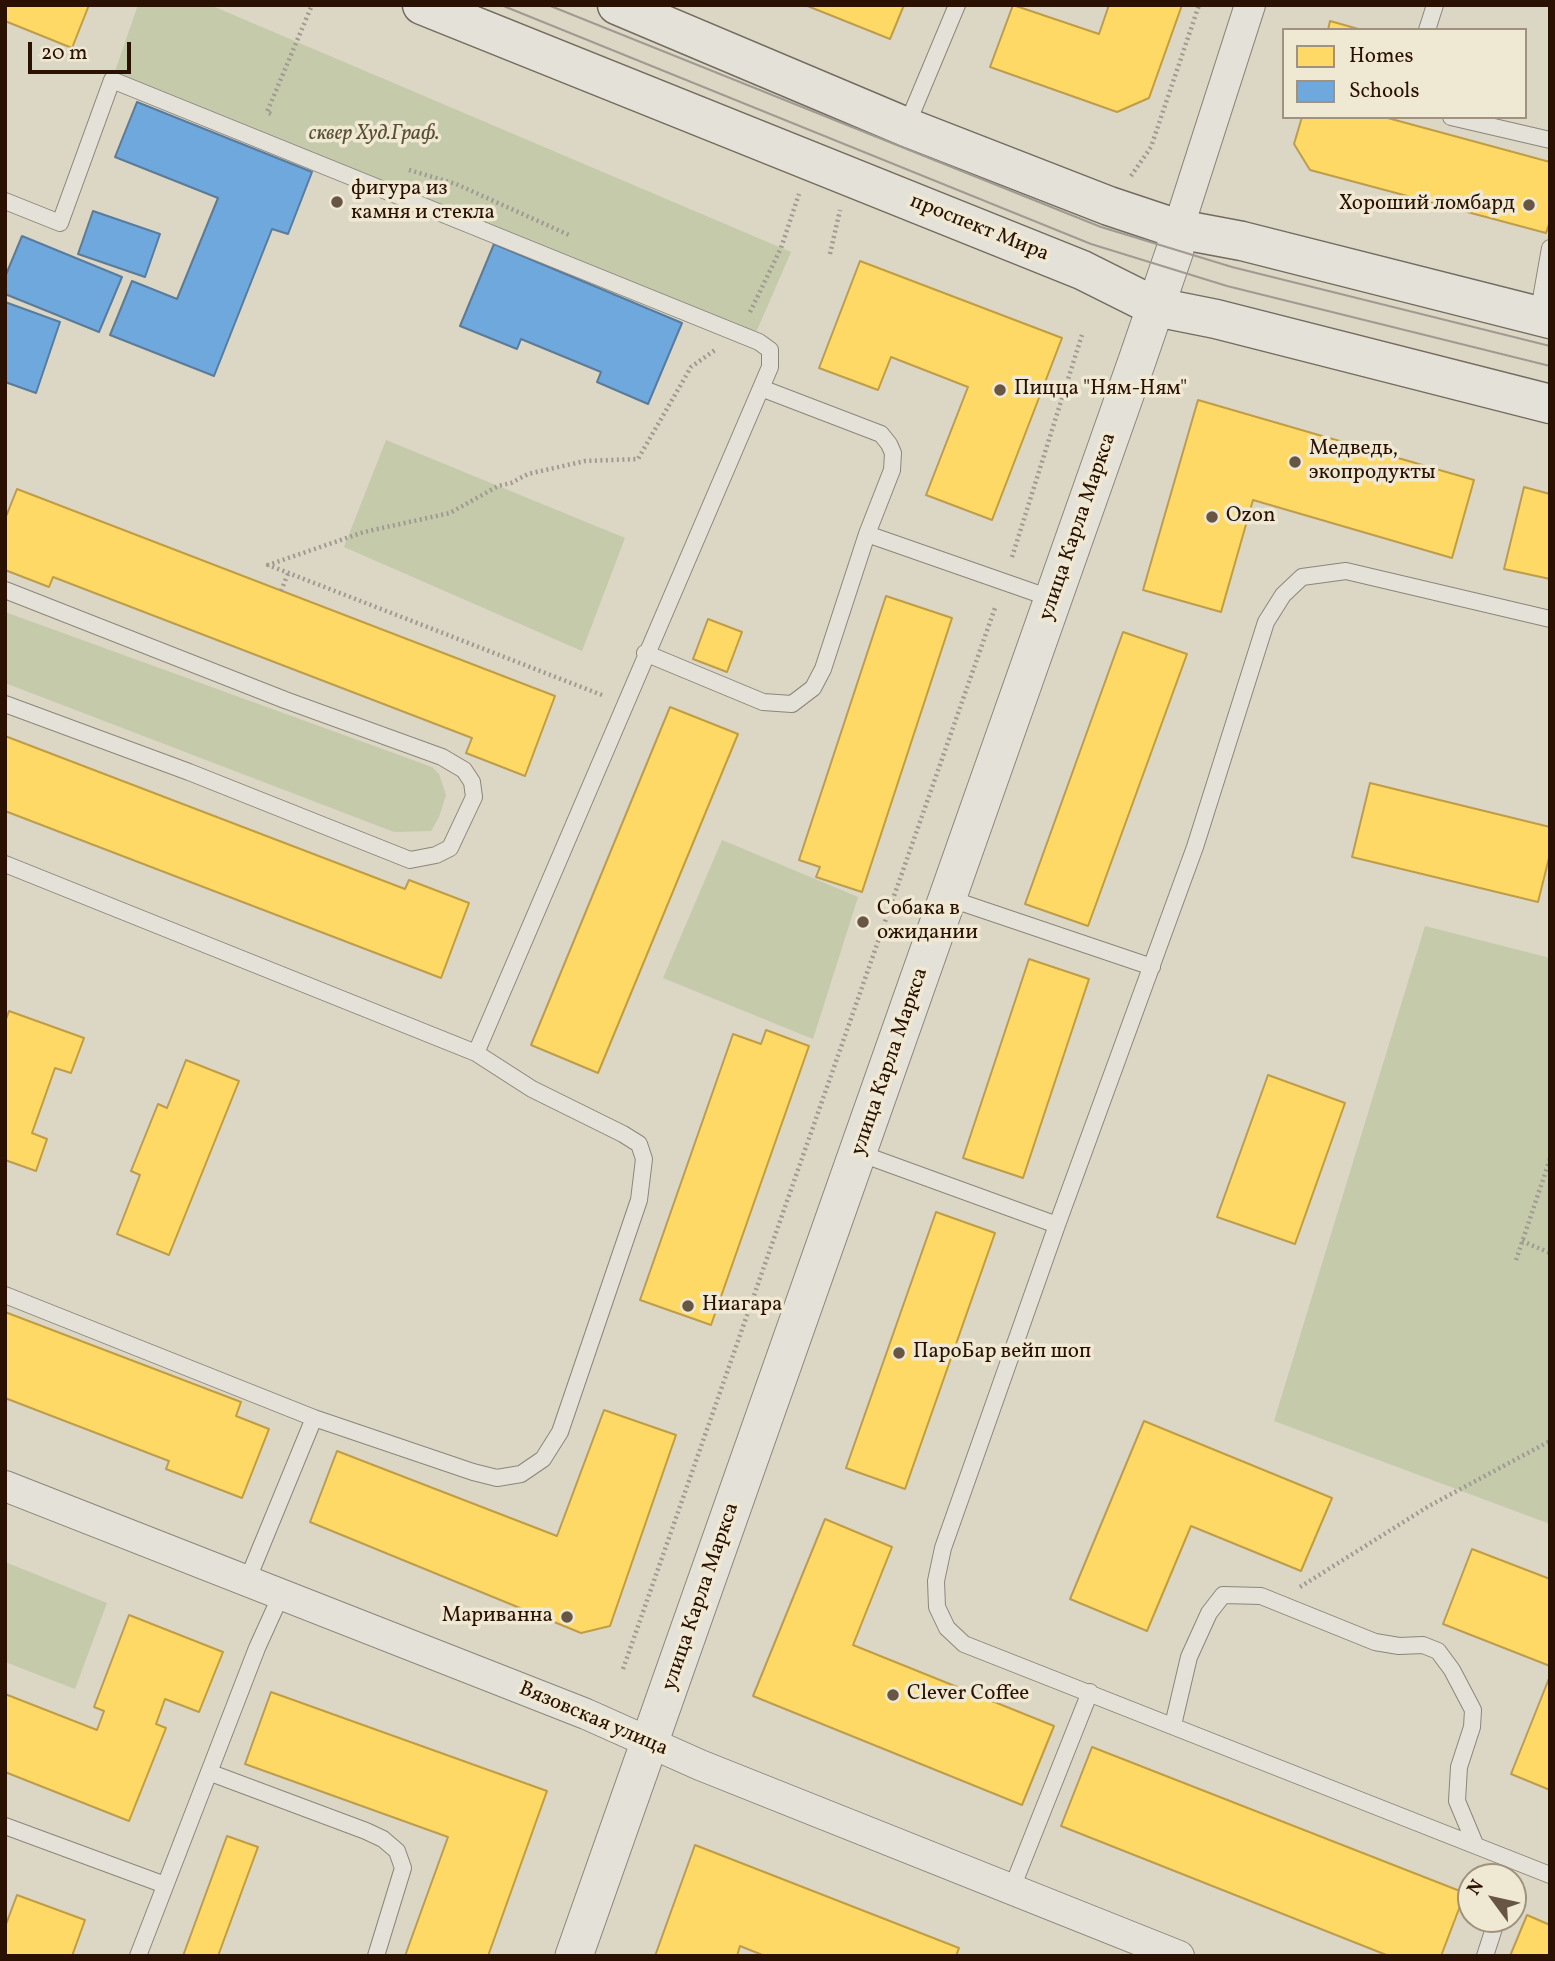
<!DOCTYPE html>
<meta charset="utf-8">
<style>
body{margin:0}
#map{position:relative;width:1555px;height:1961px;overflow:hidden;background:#dcd6c4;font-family:Vollkorn,serif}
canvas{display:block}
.frame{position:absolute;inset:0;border:7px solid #2a1101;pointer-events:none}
.legend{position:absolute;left:1282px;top:28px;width:245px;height:91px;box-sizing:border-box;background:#efe8d2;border:2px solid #a0927e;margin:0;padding:9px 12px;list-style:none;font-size:21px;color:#2a1101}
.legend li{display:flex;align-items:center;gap:14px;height:35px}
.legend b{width:35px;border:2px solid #a0927e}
.north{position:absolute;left:1457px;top:1863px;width:70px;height:70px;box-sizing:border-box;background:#efe8d2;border:2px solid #a0927e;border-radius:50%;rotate:303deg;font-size:19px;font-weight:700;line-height:28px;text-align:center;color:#2a1101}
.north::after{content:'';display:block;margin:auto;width:24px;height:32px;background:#685645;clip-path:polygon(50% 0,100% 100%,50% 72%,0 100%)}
.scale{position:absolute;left:28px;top:42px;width:103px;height:32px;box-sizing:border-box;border:4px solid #2a1101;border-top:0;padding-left:9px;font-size:21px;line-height:24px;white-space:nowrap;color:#2a1101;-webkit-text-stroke:5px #efe8d2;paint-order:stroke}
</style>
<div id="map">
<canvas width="1555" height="1961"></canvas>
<div class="frame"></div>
<ul class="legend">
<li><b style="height:19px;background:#ffd966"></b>Homes</li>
<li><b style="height:19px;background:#6fa8dc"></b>Schools</li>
</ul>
<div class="north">N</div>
<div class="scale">20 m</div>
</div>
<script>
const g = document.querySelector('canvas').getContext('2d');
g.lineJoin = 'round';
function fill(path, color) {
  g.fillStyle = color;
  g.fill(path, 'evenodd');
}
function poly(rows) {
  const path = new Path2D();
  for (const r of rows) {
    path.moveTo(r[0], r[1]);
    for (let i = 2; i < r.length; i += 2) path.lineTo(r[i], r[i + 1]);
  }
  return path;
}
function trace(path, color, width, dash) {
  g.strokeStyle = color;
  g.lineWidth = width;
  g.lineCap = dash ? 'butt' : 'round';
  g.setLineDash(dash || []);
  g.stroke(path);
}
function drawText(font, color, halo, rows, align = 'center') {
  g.font = font + ' Vollkorn,serif';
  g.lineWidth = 7;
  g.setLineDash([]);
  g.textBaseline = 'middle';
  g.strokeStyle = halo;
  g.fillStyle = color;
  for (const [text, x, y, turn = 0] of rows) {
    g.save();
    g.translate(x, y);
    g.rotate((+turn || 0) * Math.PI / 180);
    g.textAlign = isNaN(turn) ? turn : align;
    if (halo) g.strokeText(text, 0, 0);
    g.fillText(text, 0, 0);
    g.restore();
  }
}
fill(poly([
 [138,5,210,5,791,252,751,344,112,80],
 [386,440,625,538,582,651,344,547],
 [5,612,432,767,439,774,446,795,439,817,431,831,394,832,5,683],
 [722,840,858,897,813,1039,663,978],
 [1425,926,1550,958,1550,1524,1274,1421],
 [5,1562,107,1603,75,1689,5,1662]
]), '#c4caaa');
const homes = poly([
 [5,5,89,5,72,48,5,21,5,5],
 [805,5,904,5,890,39,805,5],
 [1013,5,1099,34,1109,5,1182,5,1149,98,1117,112,990,67,1013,5],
 [1330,21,1362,30,1328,30,1330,21],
 [1302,117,1384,117,1550,162,1550,221,1546,233,1310,170,1294,144,1302,117],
 [860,261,1062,338,992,520,926,495,968,387,891,357,878,390,819,368,860,261],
 [1198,400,1474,480,1452,558,1253,500,1221,612,1143,590,1198,400],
 [1524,487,1550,494,1550,579,1504,569,1524,487],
 [17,489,555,696,525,776,466,753,472,738,53,577,49,587,5,570,5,519,17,489],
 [886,596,952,618,862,892,816,877,820,867,799,860,886,596],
 [708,619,742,632,727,672,693,659,708,619],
 [1123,632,1187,654,1088,926,1025,904,1123,632],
 [670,707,738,734,598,1073,531,1045,670,707],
 [5,736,405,889,409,880,469,903,441,978,5,811,5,736],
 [1370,783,1550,827,1550,854,1538,902,1352,857,1370,783],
 [1029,959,1089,979,1023,1178,963,1158,1029,959],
 [9,1011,84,1038,71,1073,55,1068,32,1133,47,1139,36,1171,5,1160,5,1022,9,1011],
 [766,1030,809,1046,711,1325,640,1300,733,1034,761,1044,766,1030],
 [186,1060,239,1081,169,1255,117,1234,140,1175,131,1171,158,1104,167,1108,186,1060],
 [1268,1075,1345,1103,1295,1244,1217,1217,1268,1075],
 [936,1212,995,1233,905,1489,846,1468,936,1212],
 [5,1312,241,1402,236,1416,269,1429,242,1498,166,1469,169,1461,5,1398,5,1312],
 [604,1410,676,1435,610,1626,581,1633,310,1522,337,1451,557,1536,604,1410],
 [1144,1421,1332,1498,1301,1571,1191,1526,1147,1631,1070,1599,1144,1421],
 [825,1519,892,1547,853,1645,1054,1726,1022,1805,753,1696,825,1519],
 [1472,1549,1550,1579,1550,1666,1443,1624,1472,1549],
 [129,1615,223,1652,199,1712,165,1699,156,1724,166,1728,129,1821,5,1772,5,1694,97,1730,104,1711,94,1707,129,1615],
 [1550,1676,1550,1790,1511,1774,1550,1676],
 [271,1692,547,1791,488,1956,405,1956,448,1837,245,1764,271,1692],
 [1092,1747,1465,1893,1441,1956,1389,1956,1061,1826,1092,1747],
 [227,1836,258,1847,218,1956,183,1956,227,1836],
 [695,1845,959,1948,956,1956,765,1956,740,1946,737,1956,655,1956,695,1845],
 [17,1895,85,1920,72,1956,5,1956,5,1927,17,1895],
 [1527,1915,1550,1925,1550,1956,1510,1956,1527,1915]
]);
fill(homes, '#ffd966');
trace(homes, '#bf9d48', 2);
const schools = poly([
 [137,102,312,172,288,234,272,229,214,376,110,335,132,281,177,299,218,198,115,157,137,102],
 [93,211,160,234,145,277,78,254,93,211],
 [22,236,122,277,99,332,5,294,5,277,22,236],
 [494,244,682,323,648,404,597,382,601,372,521,339,517,349,460,326,494,244],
 [5,302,60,322,36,393,5,382,5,302]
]);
fill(schools, '#6fa8dc');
trace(schools, '#5a7b9a', 2);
const service = poly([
 [1427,30,1435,5],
 [1451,117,1550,140],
 [906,127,957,5],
 [5,201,60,223,112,80,759,342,770,350,770,367,476,1053],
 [1538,316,1550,248],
 [761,388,881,434,889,444,893,453,892,470,867,534,1053,599],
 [5,590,285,700,442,757,464,770,472,782,474,797,450,848,436,855,410,860,189,772,5,704],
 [1550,619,1346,571,1302,577,1283,595,1266,622,1195,847,1057,1225,943,1548,936,1581,937,1607,947,1628,964,1644,1550,1875],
 [645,653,763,702,792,704,813,688,823,669,867,534],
 [5,864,476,1053,532,1089,623,1134,639,1144,644,1159,639,1200,560,1432,543,1459,521,1474,497,1478,473,1472,314,1418,5,1295],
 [948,898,1152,967],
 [859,1153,1057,1225],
 [247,1581,314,1418],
 [1173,1725,1189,1657,1209,1613,1223,1595,1261,1596,1375,1642,1399,1646,1423,1645,1438,1651,1452,1670,1473,1710,1472,1727,1459,1767,1457,1801,1475,1844],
 [211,1773,366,1831,383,1839,397,1851,403,1868,376,1956],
 [5,1826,165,1885],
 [1012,1888,1090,1692],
 [138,1956,257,1648,281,1595],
 [1485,1956,1497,1919]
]);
const minor = poly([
 [1178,229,1250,5],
 [5,1486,586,1714,700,1765,1179,1956]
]);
const tertiary = poly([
 [574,1956,1138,358,1175,250,1178,229]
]);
const secondary = poly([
 [422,5,1082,270,1156,307,1216,319,1550,404],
 [617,5,906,127,1109,206,1178,229,1242,241,1550,319]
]);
trace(service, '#8c867a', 18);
trace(minor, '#8c867a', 32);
trace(tertiary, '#8c867a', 39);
trace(secondary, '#736b60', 41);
trace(poly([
 [271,114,267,112,312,5],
 [409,170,456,184,569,235],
 [1131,176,1151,147,1199,5],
 [830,254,840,210],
 [750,312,781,248,799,194],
 [1012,557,1082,335],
 [281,591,289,571],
 [602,695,268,565,364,532,450,513,498,486,511,483,528,474,585,461,638,459,691,367,715,350],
 [1522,1241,1550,1253],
 [1516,1260,1550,1159],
 [1300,1587,1429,1506,1550,1441],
 [623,1669,996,605]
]), '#a09a92', 4.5, [2, 3.5]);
trace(service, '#e4e1d8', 16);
trace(minor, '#e4e1d8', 30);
trace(tertiary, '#e4e1d8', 37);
trace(secondary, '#e4e1d8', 38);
trace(poly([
 [501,5,1091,244,1227,286,1550,366],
 [548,5,1101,227,1232,267,1550,346]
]), '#a09a92', 2);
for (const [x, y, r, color] of [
 [337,202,7,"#685645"],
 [1529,205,7,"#685645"],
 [1000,390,7,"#685645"],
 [1295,462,7,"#685645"],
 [1212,517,7,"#685645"],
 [863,922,7,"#685645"],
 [688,1306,7,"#685645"],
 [899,1353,7,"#685645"],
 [567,1617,7,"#685645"],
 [893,1695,7,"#685645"]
]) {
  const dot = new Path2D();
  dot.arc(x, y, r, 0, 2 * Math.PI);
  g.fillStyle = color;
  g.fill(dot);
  trace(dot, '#efe8d2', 2.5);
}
drawText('italic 21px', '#594f34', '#efe8d2', [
 ["сквер Худ.Граф.",374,135]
]);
drawText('21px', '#2a1101', '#efe8d2', [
 ["фигура из",351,190],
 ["камня и стекла",351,214],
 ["Хороший ломбард",1515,205,"right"],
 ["Пицца \"Ням-Ням\"",1014,390],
 ["Медведь,",1309,450],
 ["экопродукты",1309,474],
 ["Ozon",1226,517],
 ["Собака в",877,910],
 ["ожидании",877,934],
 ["Ниагара",702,1306],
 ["ПароБар вейп шоп",913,1353],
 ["Мариванна",553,1617,"right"],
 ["Clever Coffee",907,1695]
], 'left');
drawText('21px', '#2a1101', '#efe8d2', [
 ["проспект Мира",979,229,22],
 ["улица Карла Маркса",1079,527,-71],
 ["улица Карла Маркса",891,1062,-71],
 ["улица Карла Маркса",702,1597,-71],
 ["Вязовская улица",593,1720,23]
]);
</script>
